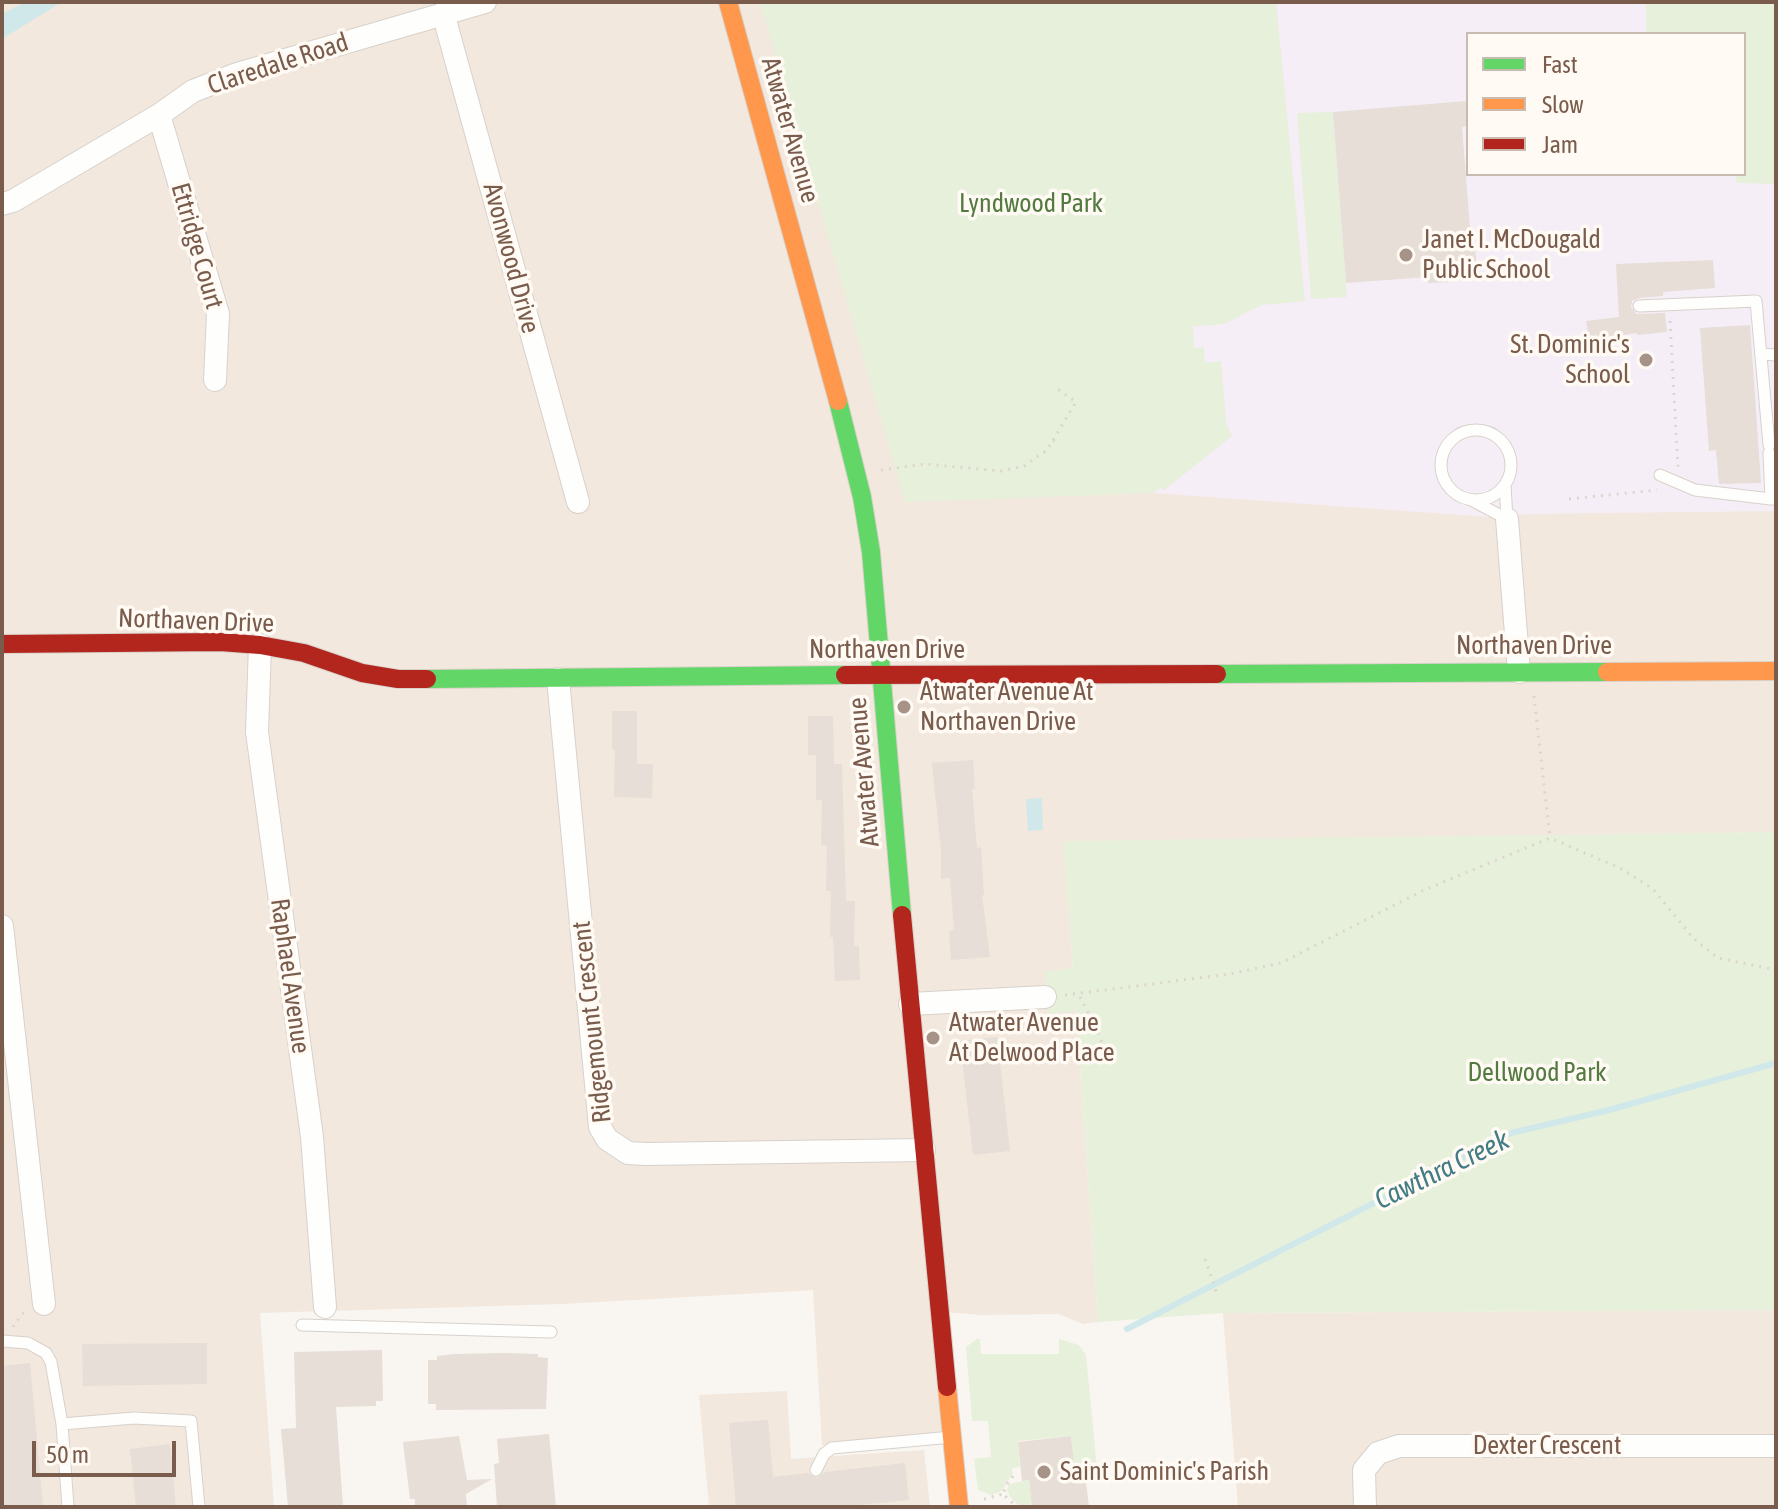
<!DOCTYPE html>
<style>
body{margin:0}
#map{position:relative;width:1778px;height:1509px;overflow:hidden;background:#f9f5f0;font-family:"Asap Condensed",sans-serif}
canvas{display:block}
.frame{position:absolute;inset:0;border:4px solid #7a5c4d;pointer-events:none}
.legend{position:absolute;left:1466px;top:32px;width:280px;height:144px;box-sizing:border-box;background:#fffaf3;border:2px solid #cabbb1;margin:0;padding:10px 14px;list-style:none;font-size:24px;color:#7a5c4d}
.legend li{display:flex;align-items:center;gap:16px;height:40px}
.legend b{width:40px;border:2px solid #cabbb1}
.scale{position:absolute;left:32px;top:1441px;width:144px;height:36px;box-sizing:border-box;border:4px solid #7a5c4d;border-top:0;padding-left:10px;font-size:24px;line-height:28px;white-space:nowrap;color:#7a5c4d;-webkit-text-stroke:6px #fffaf3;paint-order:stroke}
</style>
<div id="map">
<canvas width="1778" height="1509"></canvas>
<div class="frame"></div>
<ul class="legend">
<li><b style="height:10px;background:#63d668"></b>Fast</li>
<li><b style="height:10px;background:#ff974d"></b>Slow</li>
<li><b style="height:10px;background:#b3261e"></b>Jam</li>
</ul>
<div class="scale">50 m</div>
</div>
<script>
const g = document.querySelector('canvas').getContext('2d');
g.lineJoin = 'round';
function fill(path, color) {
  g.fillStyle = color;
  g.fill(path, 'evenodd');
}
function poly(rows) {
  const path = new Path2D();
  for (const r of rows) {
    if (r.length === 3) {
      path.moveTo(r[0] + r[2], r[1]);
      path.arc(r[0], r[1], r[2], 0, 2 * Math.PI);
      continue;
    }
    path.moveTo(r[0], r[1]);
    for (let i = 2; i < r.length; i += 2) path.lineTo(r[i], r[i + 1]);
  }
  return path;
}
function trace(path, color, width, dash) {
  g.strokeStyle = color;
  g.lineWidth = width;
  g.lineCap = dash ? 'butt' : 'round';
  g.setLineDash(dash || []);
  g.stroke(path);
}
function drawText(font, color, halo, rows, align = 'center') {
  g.font = font + ' "Asap Condensed",sans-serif';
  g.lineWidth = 7;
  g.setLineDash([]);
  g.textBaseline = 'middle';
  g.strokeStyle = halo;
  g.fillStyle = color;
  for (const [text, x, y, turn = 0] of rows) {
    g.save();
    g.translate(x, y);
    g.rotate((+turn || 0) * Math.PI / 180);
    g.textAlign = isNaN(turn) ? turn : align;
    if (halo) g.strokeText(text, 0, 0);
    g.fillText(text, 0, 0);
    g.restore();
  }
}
fill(poly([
 [2,2,1776,2,1776,832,1064,842,1073,969,1045,972,1076,1010,1098,1322,1083,1324,1059,1314,981,1315,932,1311,943,1435,822,1445,813,1290,561,1304,260,1313,274,1507,2,1507],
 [1468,34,1744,34,1744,174,1468,174],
 [1776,1310,1776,1507,1238,1507,1223,1313],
 [787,1391,791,1459,924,1450,930,1507,709,1507,699,1395]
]), '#f2e8de');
fill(poly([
 [1276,2,1776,2,1776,511,1525,514,1504,518,1153,493,1231,436,1226,423,1221,362,1205,363,1194,348,1193,326,1224,324,1261,305,1304,300],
 [1468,34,1744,34,1744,174,1468,174]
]), '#f6eef6');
fill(poly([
 [760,2,1276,2,1305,301,1261,305,1224,324,1193,326,1194,348,1204,347,1205,363,1221,361,1226,423,1232,436,1163,491,1161,487,1153,493,905,502],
 [1646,2,1776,2,1776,184,1737,183,1735,174,1744,174,1744,34,1646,34],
 [1333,112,1347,297,1311,299,1297,113],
 [1776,832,1776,1310,1223,1313,1098,1322,1076,1011,1049,1014,1044,972,1073,968,1063,841],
 [977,1339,980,1339,981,1354,1059,1354,1059,1339,1079,1345,1086,1355,1097,1469,1075,1471,1071,1436,1018,1441,1020,1467,1012,1468,1013,1473,1002,1491,991,1495,978,1490,974,1459,991,1457,988,1421,972,1421,966,1347],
 [1029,1480,1032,1507,1021,1507,1011,1498,1007,1490,1009,1484]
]), '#e7f0db');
fill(poly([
 [25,2,62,2,2,39,2,14],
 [1042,798,1043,830,1028,831,1026,799]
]), '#d0e8ea');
trace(poly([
 [1127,1329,1511,1133,1609,1110,1776,1063]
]), '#d0e8ea', 6);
fill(poly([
 [1466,101,1467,126,1462,127,1470,228,1473,228,1477,269,1448,271,1449,282,1428,283,1428,277,1346,283,1333,112],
 [1713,260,1715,288,1663,292,1663,296,1639,298,1632,301,1631,307,1636,314,1665,313,1667,332,1637,335,1637,333,1589,340,1586,321,1619,317,1616,264],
 [1750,325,1761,483,1719,484,1716,450,1709,451,1700,328],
 [612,711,637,711,637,764,653,764,652,798,614,797,615,750,612,750],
 [808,716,833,716,834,764,842,764,846,901,855,901,854,946,859,946,860,980,835,981,833,937,830,937,831,891,826,891,827,845,821,845,822,800,816,800,816,755,808,755],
 [973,760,975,789,972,789,977,848,981,847,984,895,982,895,990,957,951,960,949,931,954,930,950,878,941,879,941,850,932,763],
 [997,1037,1010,1151,973,1155,960,1041],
 [207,1343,207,1384,83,1386,82,1344],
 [382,1350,383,1401,376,1401,376,1406,336,1407,343,1507,288,1507,281,1429,296,1428,294,1352],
 [505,1353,538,1354,538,1357,548,1358,546,1409,436,1410,436,1404,428,1404,428,1360,437,1360,437,1356,454,1354],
 [30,1363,43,1507,3,1507,2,1366],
 [768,1420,773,1477,808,1473,817,1478,825,1472,905,1463,909,1500,838,1507,736,1507,729,1423],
 [549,1434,556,1507,497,1507,494,1464,499,1463,497,1439],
 [459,1436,467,1480,492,1479,466,1494,467,1507,415,1507,415,1499,410,1499,403,1442],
 [1071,1436,1076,1483,1086,1482,1089,1507,1032,1507,1029,1480,1022,1481,1018,1442],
 [170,1444,176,1507,136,1507,130,1449]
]), '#e6ded7');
const lane = poly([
 [1639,306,1756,301,1769,445],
 [1761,354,1776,355],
 [1476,465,35],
 [1769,453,1771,499,1775,499],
 [1660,475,1695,490,1771,499],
 [1473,501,1507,519,1505,485],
 [302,1325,551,1332],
 [2,1341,28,1343,46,1353,51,1362,62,1424,68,1507],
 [62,1424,134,1418,191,1421,199,1507],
 [816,1470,824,1454,832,1448,952,1437]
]);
const street = poly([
 [443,13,578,502],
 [159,115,218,314,215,380],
 [2,204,13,201,159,115,193,91,237,74,485,2],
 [1507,519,1519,672],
 [260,645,257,732,312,1137,325,1307],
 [558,679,600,1127,607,1139,628,1153,645,1154,924,1150],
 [2,926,44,1304],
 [910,1004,1045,997],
 [1365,1507,1364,1470,1378,1453,1399,1446,1776,1446]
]);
const fast = poly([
 [838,401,862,497,871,552,902,915],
 [1217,674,1607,672],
 [427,679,845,675]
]);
const slow = poly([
 [728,2,838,401],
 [1607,672,1776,671],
 [947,1387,959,1507]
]);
const jam = poly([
 [2,644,220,642,260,645,304,653,362,673,398,679,427,679],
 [845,675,1217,674],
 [902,915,947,1387]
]);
trace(lane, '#d7d1cb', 13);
trace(street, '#d7d1cb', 24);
trace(fast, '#d9d2cb', 20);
trace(slow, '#d9d2cb', 20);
trace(jam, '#d9d2cb', 20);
trace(poly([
 [1670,321,1678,468],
 [1053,440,1059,445],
 [881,470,926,464,1001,471,1024,466,1047,450,1076,402,1056,388],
 [1569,499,1657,490],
 [1534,696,1550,838],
 [1065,995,1230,974,1281,963,1424,890,1550,838,1622,869,1653,889,1693,938,1718,958,1776,970],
 [1080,997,1095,1025,1108,1059],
 [1205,1259,1217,1294],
 [13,1327,22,1314,26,1312],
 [1013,1476,1007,1484,1003,1494,1017,1507],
 [984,1499,1003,1494]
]), '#dcd5d0', 3, [2, 6]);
trace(lane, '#fefefd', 11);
trace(street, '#fefefd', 22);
trace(fast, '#63d668', 18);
trace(slow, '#ff974d', 18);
trace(jam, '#b3261e', 18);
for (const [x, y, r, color] of [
 [1406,255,8,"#a69286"],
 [1646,360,8,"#a69286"],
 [904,707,8,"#a69286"],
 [933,1038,8,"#a69286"],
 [1044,1472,8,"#a69286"]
]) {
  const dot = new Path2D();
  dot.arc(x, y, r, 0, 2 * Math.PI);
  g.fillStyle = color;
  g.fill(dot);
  trace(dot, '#fffaf3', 3);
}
drawText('26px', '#7a5c4d', '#fffaf3', [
 ["Claredale Road",278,64,-18],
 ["Atwater Avenue",790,130,74],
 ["Ettridge Court",197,246,74],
 ["Avonwood Drive",511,258,75],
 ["Northaven Drive",196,621,2],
 ["Northaven Drive",1534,646],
 ["Northaven Drive",887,650],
 ["Atwater Avenue",864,772,-95],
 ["Raphael Avenue",290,976,82],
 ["Ridgemount Crescent",592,1022,-96],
 ["Dexter Crescent",1547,1446]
]);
drawText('26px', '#537a41', '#fffaf3', [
 ["Lyndwood Park",1031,204],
 ["Dellwood Park",1537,1073]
]);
drawText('26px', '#7a5c4d', '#fffaf3', [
 ["Janet I. McDougald",1422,240],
 ["Public School",1422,270],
 ["St. Dominic's",1630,345,"right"],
 ["School",1630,375,"right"],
 ["Atwater Avenue At",920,692],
 ["Northaven Drive",920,722],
 ["Atwater Avenue",949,1023],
 ["At Delwood Place",949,1053],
 ["Saint Dominic's Parish",1060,1472]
], 'left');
drawText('italic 28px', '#437c86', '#fffaf3', [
 ["Cawthra Creek",1442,1170,-26]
]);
</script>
